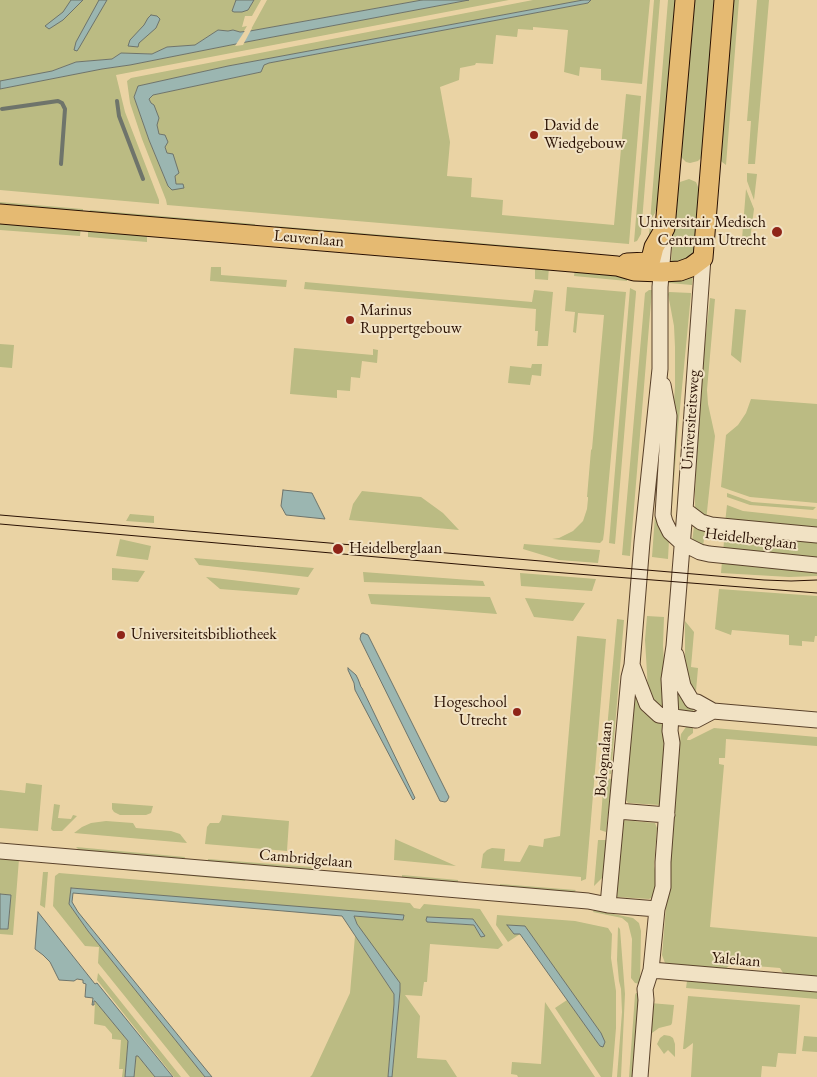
<!DOCTYPE html>
<style>
body{margin:0}
canvas{display:block;background:#ead3a4}
</style>
<canvas width="817" height="1077"></canvas>
<script>
const g = document.querySelector('canvas').getContext('2d');
g.lineJoin = 'round';
function fill(path, color) {
  g.fillStyle = color;
  g.fill(path, 'evenodd');
}
function poly(rows) {
  const path = new Path2D();
  for (const r of rows) {
    path.moveTo(r[0], r[1]);
    for (let i = 2; i < r.length; i += 2) path.lineTo(r[i], r[i + 1]);
  }
  return path;
}
function trace(path, color, width, dash) {
  g.strokeStyle = color;
  g.lineWidth = width;
  g.lineCap = dash ? 'butt' : 'round';
  g.setLineDash(dash || []);
  g.stroke(path);
}
function drawText(font, color, halo, rows, align = 'center') {
  g.font = font + ' "EB Garamond",serif';
  g.lineWidth = 4;
  g.setLineDash([]);
  g.textBaseline = 'middle';
  g.strokeStyle = halo;
  g.fillStyle = color;
  for (const [text, x, y, turn = 0] of rows) {
    g.save();
    g.translate(x, y);
    g.rotate((+turn || 0) * Math.PI / 180);
    g.textAlign = isNaN(turn) ? turn : align;
    if (halo) g.strokeText(text, 0, 0);
    g.fillText(text, 0, 0);
    g.restore();
  }
}
fill(poly([
 [0,0,236,0,232,11,248,10,254,0,261,0,252,16,245,16,242,27,247,26,244,31,240,32,233,30,228,31,218,30,195,45,167,47,152,54,121,53,112,59,76,62,52,71,0,86],
 [267,0,422,0,250,31],
 [469,0,509,0,116,75,125,112,159,200,159,204,0,190,0,89,102,69,130,65,241,43],
 [533,0,583,0,228,66,138,86,134,97,149,140,168,186,176,184,175,176,165,147,165,135,159,134,151,103,149,99,153,95,261,72,264,65,269,63,588,3,591,0,650,0,642,84,601,80,601,69,580,67,579,76,564,72,568,30,533,27,533,30,518,29,517,37,496,35,493,64,476,63,475,65,460,68,459,80,440,87,450,142,447,176,472,178,471,197,503,200,502,215,614,225,626,94,641,96,629,244,167,205,166,200,142,139,130,103,127,81,131,78],
 [654,0,660,0,641,234,637,241,634,242],
 [668,0,677,0,660,197,655,213,652,218,651,234,649,234],
 [692,0,717,0,703,151,702,157,698,161,690,163,686,162,682,158,680,154],
 [731,0,739,0,726,165,718,159],
 [757,0,769,0,755,164,748,164,751,121,747,121],
 [747,173,757,174,754,200,747,181],
 [689,179,696,182,700,192,696,244,693,254,687,262,671,263,676,189,680,182],
 [746,189,754,209,750,240,742,239],
 [0,202,83,209,83,213,0,205],
 [90,210,255,224,255,226,89,213],
 [0,222,81,227,80,236,0,230],
 [275,226,420,238,420,241,275,229],
 [88,228,147,233,147,242,88,237],
 [223,239,549,267,548,280,535,279,535,269,222,242],
 [443,240,549,249,550,251,443,242],
 [211,267,221,267,221,275,287,280,286,287,210,281],
 [575,269,627,274,627,281,574,276],
 [693,273,692,285,669,283,669,278],
 [305,282,532,302,534,290,553,292,548,346,537,346,538,331,535,331,536,309,304,289],
 [567,287,626,292,604,533,603,540,600,543,552,539,559,538,573,531,583,521,587,509,588,499,588,497,587,497,591,450,592,449,604,315,578,313,576,333,573,332,575,312,565,311],
 [630,288,636,291,636,293,615,544,609,543],
 [649,290,652,290,630,556,622,555,645,293],
 [669,292,691,293,691,294,678,429,671,519,667,510,675,386,675,347,674,326,668,294],
 [710,298,715,299,707,390,708,404,715,436,706,521,695,509,695,492,700,389],
 [735,309,746,310,741,363,731,355],
 [0,344,14,345,12,368,0,367],
 [294,348,373,355,373,349,378,350,377,363,362,361,360,378,351,377,350,391,337,390,337,398,290,394],
 [532,364,542,364,541,376,532,375,530,385,508,383,510,366,531,368],
 [751,399,817,404,817,503,750,497,721,487,726,435,738,425,746,413],
 [362,491,421,497,443,513,459,530,349,520,353,504],
 [727,493,752,502,816,507,813,510,750,505,727,497],
 [727,505,743,511,817,519,817,531,725,523],
 [130,514,154,516,154,523,126,521],
 [655,515,659,515,669,540,668,559,652,557],
 [694,526,705,530,703,547,692,542],
 [725,531,817,538,817,560,723,552],
 [120,539,151,546,148,560,116,556],
 [524,544,600,550,598,563,559,560,523,549],
 [194,558,314,568,308,577,199,565],
 [722,561,817,568,817,576,789,577,721,573],
 [112,568,145,571,138,582,112,580],
 [363,572,483,581,485,586,364,582],
 [520,573,596,579,592,591,521,586],
 [206,577,300,588,297,595,220,589],
 [719,589,817,596,817,636,815,636,814,642,802,641,802,646,789,645,789,635,732,630,731,635,715,629],
 [368,594,490,597,497,614,371,604],
 [525,598,585,603,573,621,534,617],
 [647,616,664,617,663,646,667,710,661,708,653,702,648,690,645,640],
 [617,619,624,620,611,774,603,773],
 [685,621,694,632,691,667,698,668,696,691,690,686,686,674,685,656],
 [577,636,606,639,586,879,581,881,581,877,481,868,483,854,487,850,492,848,505,849,504,861,520,862,529,845,543,847,544,839,560,836],
 [677,692,683,700,694,710,692,712,675,711],
 [634,695,635,696,643,712,653,720,665,725,660,805,628,803,624,797],
 [693,726,693,733,688,737,687,740,690,740,714,728,817,737,817,746,726,739,725,758,719,758,719,764,724,765,710,927,817,937,817,979,785,976,780,968,731,964,723,971,673,966,665,963,662,955,680,741,681,734,686,727],
 [604,778,612,779,606,832,600,830],
 [26,783,42,785,38,831,0,828,0,790,25,793],
 [112,803,153,806,151,813,146,815,120,815,114,812,112,809],
 [54,804,60,805,58,818,71,819,73,815,77,816,62,831,53,831,51,829],
 [222,815,289,821,287,851,205,844,207,827,210,823,219,823,221,820],
 [622,820,655,823,657,828,654,866,659,886,655,896,649,899,617,897],
 [106,821,133,823,136,828,171,831,180,834,187,843,74,833,82,827,91,823],
 [395,839,456,866,394,860],
 [598,840,606,840,603,877,594,886],
 [76,847,185,857,184,860,80,851],
 [0,858,19,859,13,935,0,934,0,929,8,929,11,895,0,894],
 [208,859,311,867,312,870,208,861],
 [85,865,246,879,245,881,83,866],
 [43,872,48,872,45,908,40,905],
 [59,873,410,903,414,908,420,909,424,904,480,909,503,945,498,949,430,944,427,982,424,982,422,996,405,995,420,1016,417,1058,446,1060,457,1077,392,1077,400,991,357,924,354,916,403,920,404,917,71,888,69,904,88,931,205,1077,190,1077,98,963,99,947,85,946,53,906,55,876],
 [427,917,473,919,484,936,481,937,474,925,427,922,426,920],
 [402,875,458,880,458,883,402,879],
 [500,884,576,890,574,892,500,886],
 [594,910,633,918,639,923,641,931,640,984,635,983,631,978,632,939,628,923,622,918,593,912],
 [497,915,575,921,608,928,612,934,611,958,616,991,616,1028,612,1077,601,1077,555,1008,567,1000,600,1046,601,1033,525,927,508,925,514,934,520,934,508,942,496,925],
 [618,927,620,929,625,994,621,1077,617,1077,622,1012,621,989,619,981,617,960],
 [355,936,394,994,394,1004,388,1077,310,1077,312,1075,350,993],
 [98,973,181,1077,174,1077,97,980],
 [687,981,817,992,817,999,686,988],
 [636,993,639,993,636,1077,629,1077,635,995],
 [688,996,800,1005,796,1054,778,1053,776,1067,762,1066,761,1077,691,1077,693,1043,685,1049,683,1049],
 [95,1001,128,1041,125,1077,122,1077,123,1069,119,1069,121,1040,112,1039,112,1034,105,1026,94,1024],
 [545,1002,595,1077,518,1077,517,1075,511,1074,512,1062,541,1064],
 [650,1003,674,1005,672,1023,671,1025,659,1028,652,1033,650,1039],
 [664,1035,670,1036,673,1038,675,1044,675,1057,668,1050,664,1054,657,1044,660,1038],
 [804,1036,817,1037,817,1052,802,1051],
 [136,1056,138,1056,155,1077,134,1077]
]), '#bbbb83');
const water = poly([
 [71,0,83,0,63,20,49,29,45,26,63,12,71,0],
 [99,0,107,0,79,48,77,51,74,50,76,42,99,0],
 [236,0,254,0,248,10,242,12,234,12,232,11,236,0],
 [422,0,469,0,241,43,130,65,102,69,0,89,0,81,52,71,76,62,112,59,121,53,152,54,167,47,195,45,218,30,228,31,233,30,240,32,250,31,422,0],
 [583,0,591,0,588,3,269,63,264,65,261,72,153,95,149,99,151,103,154,105,159,118,157,125,159,134,165,135,168,142,165,147,167,153,173,154,179,173,175,176,176,184,183,184,184,188,172,190,168,186,149,140,134,97,138,86,228,66,583,0],
 [151,15,157,16,160,19,156,28,139,43,138,47,128,46,130,40,144,25,148,18,151,15],
 [283,490,312,493,325,519,286,515,281,506,283,490],
 [363,633,368,635,449,797,447,801,445,802,440,801,360,639,361,634,363,633],
 [348,668,356,675,358,679,361,687,362,688,415,798,413,800,355,690,354,683,348,670,348,668],
 [71,888,404,915,403,920,354,916,357,924,400,983,400,991,392,1077,388,1077,394,1004,394,994,342,916,73,893,72,902,78,912,212,1077,205,1077,88,931,69,904,71,888],
 [0,894,11,895,8,929,0,929,0,894],
 [38,912,95,984,97,983,173,1077,155,1077,138,1056,136,1056,134,1077,125,1077,128,1041,95,1001,94,1001,94,1005,92,1005,93,998,85,997,86,984,83,983,83,980,77,979,74,981,59,980,50,962,43,955,35,949,38,912],
 [427,917,473,919,485,936,481,937,474,925,427,922,426,920,427,917],
 [507,925,525,926,601,1033,605,1042,603,1047,600,1046,597,1042,520,934,514,934,507,925]
]);
fill(water, '#9bb6b1');
trace(water, '#6e746b', 1);
fill(poly([
 [252,28,243,45,235,46,246,29]
]), '#ead3a4');
trace(poly([
 [117,101,119,116,143,179],
 [2,109,58,101,62,103,65,109,61,164]
]), '#6e746b', 4);
const minor = poly([
 [663,385,669,416,663,515,665,522,670,532,682,543,700,552,709,554,817,565],
 [685,510,701,522,711,525,817,535],
 [676,655,683,686,692,701,697,702,713,711,817,720],
 [632,665,647,704,659,715,696,720,713,711],
 [617,811,667,815],
 [0,851,588,901,608,905,657,909],
 [608,905,629,677,632,665,642,542,660,369,660,287,665,229],
 [651,970,817,984],
 [640,1077,646,1000,645,989,651,970,657,909,663,887,663,862,672,743,670,731,671,717,669,679,674,646,685,510,703,258]
]);
const major = poly([
 [0,214,572,262,617,266,634,271,662,272,680,271,691,267,703,258,724,0],
 [627,263,648,262,651,259,654,247,665,228,685,0]
]);
trace(minor, '#5a422b', 17);
trace(major, '#2a1103', 21);
trace(minor, '#f1e2c4', 15);
trace(major, '#e5ba72', 19);
trace(poly([
 [0,515,764,580,791,581,817,580],
 [0,524,514,569,817,593]
]), '#2a1103', 1);
for (const [x, y, r, color] of [
 [534,135,5,"#8f2418"],
 [777,232,6,"#8f2418"],
 [350,320,5,"#8f2418"],
 [338,549,6,"#8f2418"],
 [121,635,5,"#8f2418"],
 [517,712,5,"#8f2418"]
]) {
  const dot = new Path2D();
  dot.arc(x, y, r, 0, 2 * Math.PI);
  g.fillStyle = color;
  g.fill(dot);
  trace(dot, '#f1e2c4', 2);
}
drawText('16px', '#2a1103', '#f1e2c4', [
 ["David de",544,126],
 ["Wiedgebouw",544,144],
 ["Universitair Medisch",766,223,"right"],
 ["Centrum Utrecht",766,241,"right"],
 ["Marinus",360,311],
 ["Ruppertgebouw",360,329],
 ["Heidelberglaan",349,549],
 ["Universiteitsbibliotheek",131,635],
 ["Hogeschool",507,703,"right"],
 ["Utrecht",507,721,"right"]
], 'left');
drawText('16px', '#2a1103', '#f1e2c4', [
 ["Leuvenlaan",309,239,5],
 ["Universiteitsweg",691,420,-86],
 ["Heidelberglaan",751,539,7],
 ["Bolognalaan",604,759,-85],
 ["Cambridgelaan",306,859,5],
 ["Yalelaan",736,960,5]
]);
</script>
